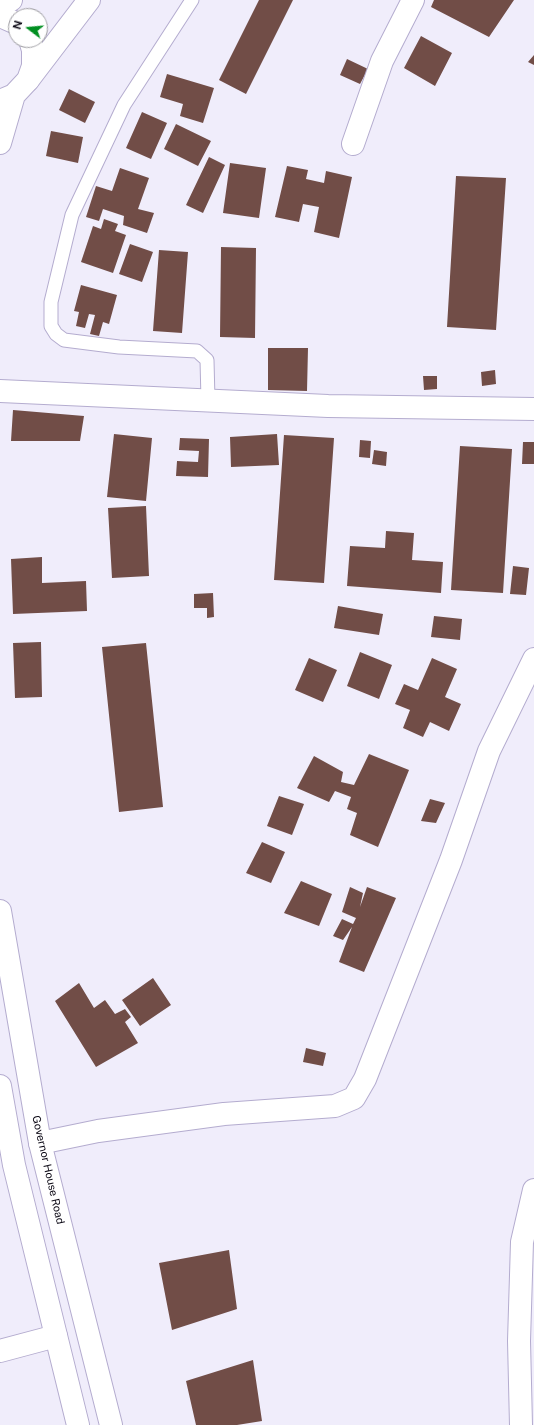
<!DOCTYPE html>
<style>
body{margin:0}
#map{position:relative;width:534px;height:1425px;overflow:hidden;background:#f0edfb;font-family:"Public Sans",sans-serif}
canvas{display:block}
.north{position:absolute;left:8px;top:8px;width:40px;height:40px;box-sizing:border-box;background:#fff;border:1px solid #9e9da2;border-radius:50%;rotate:286deg;font-size:11px;font-weight:700;line-height:16px;text-align:center;color:#0d0a16}
.north::after{content:'';display:block;margin:auto;width:14px;height:18px;background:#008f21;clip-path:polygon(50% 0,100% 100%,50% 72%,0 100%)}
</style>
<div id="map">
<canvas width="534" height="1425"></canvas>
<div class="north">N</div>
</div>
<script>
const g = document.querySelector('canvas').getContext('2d');
g.lineJoin = 'round';
function fill(path, color) {
  g.fillStyle = color;
  g.fill(path, 'evenodd');
}
function poly(rows) {
  const path = new Path2D();
  for (const r of rows) {
    path.moveTo(r[0], r[1]);
    for (let i = 2; i < r.length; i += 2) path.lineTo(r[i], r[i + 1]);
  }
  return path;
}
function trace(path, color, width, dash) {
  g.strokeStyle = color;
  g.lineWidth = width;
  g.lineCap = dash ? 'butt' : 'round';
  g.setLineDash(dash || []);
  g.stroke(path);
}
function drawText(font, color, halo, rows, align = 'center') {
  g.font = font + ' "Public Sans",sans-serif';
  g.lineWidth = 4;
  g.setLineDash([]);
  g.textBaseline = 'middle';
  g.strokeStyle = halo;
  g.fillStyle = color;
  for (const [text, x, y, turn = 0] of rows) {
    g.save();
    g.translate(x, y);
    g.rotate((+turn || 0) * Math.PI / 180);
    g.textAlign = isNaN(turn) ? turn : align;
    if (halo) g.strokeText(text, 0, 0);
    g.fillText(text, 0, 0);
    g.restore();
  }
}
fill(poly([
 [259,0,293,0,246,94,219,80],
 [434,0,514,0,489,37,431,7],
 [421,36,452,53,435,86,404,68],
 [534,55,534,65,528,62],
 [347,59,368,69,360,84,340,75],
 [167,74,214,88,203,123,180,116,183,104,160,97],
 [69,89,95,102,85,123,59,110],
 [142,112,167,123,151,159,126,148],
 [176,124,211,141,198,166,164,149],
 [51,131,83,137,78,163,46,156],
 [209,157,225,165,203,213,186,205],
 [230,163,266,168,259,218,223,213],
 [287,166,308,170,306,179,324,183,326,171,352,177,339,238,314,232,319,207,303,204,299,222,275,217],
 [120,168,149,178,138,209,154,213,147,233,123,225,124,216,103,209,99,221,86,217,96,186,112,191],
 [456,176,506,178,496,330,447,327],
 [104,219,118,224,115,231,126,235,113,273,81,262,93,226,101,229],
 [130,244,153,252,142,282,119,274],
 [221,247,256,248,255,338,220,337],
 [159,250,188,252,182,333,153,331],
 [81,285,117,295,109,324,103,322,99,336,90,334,95,315,89,314,85,328,76,326,79,312,74,311],
 [268,348,308,348,307,391,268,390],
 [495,370,496,384,482,386,481,372],
 [423,376,437,376,437,389,424,390],
 [13,410,84,416,80,441,11,441],
 [114,434,152,438,146,501,107,497],
 [277,434,279,465,231,467,230,437],
 [284,435,334,438,324,583,274,580],
 [180,438,209,439,208,477,176,476,177,461,198,462,199,451,179,450],
 [360,440,371,441,370,458,359,457],
 [523,442,534,442,534,464,522,464],
 [460,446,512,449,503,593,451,590],
 [374,450,387,452,386,466,372,464],
 [146,506,149,576,112,578,108,508],
 [386,531,414,533,412,560,443,562,441,593,347,586,350,546,385,548],
 [42,557,42,583,86,581,87,611,13,614,11,559],
 [513,566,529,568,526,595,510,594],
 [213,593,214,617,207,618,207,608,194,608,194,594],
 [338,606,383,614,379,635,334,628],
 [434,616,462,619,460,640,431,637],
 [41,642,42,697,15,698,13,643],
 [146,643,163,807,119,812,102,647],
 [360,652,392,665,379,699,347,686],
 [309,658,337,670,323,702,295,690],
 [432,658,457,669,445,697,461,704,449,731,430,722,423,737,403,728,410,710,395,704,404,684,418,690],
 [369,754,409,770,378,847,350,835,357,813,347,809,351,797,335,791,329,802,297,788,314,756,343,772,341,782,354,785],
 [279,796,304,804,292,835,267,826],
 [430,799,445,803,436,823,421,821],
 [262,842,285,852,271,883,246,873],
 [301,881,332,894,319,926,284,913],
 [350,887,363,893,360,907,367,887,396,898,364,972,339,962,352,927,343,940,333,936,342,919,353,924,356,918,342,912],
 [153,978,171,1005,140,1026,122,1000],
 [79,983,94,1008,105,1000,115,1014,125,1009,131,1017,125,1022,138,1043,96,1067,55,1001],
 [306,1048,326,1053,323,1066,303,1062],
 [229,1250,237,1309,172,1330,159,1263],
 [253,1360,262,1421,237,1425,196,1425,186,1381]
]), '#714d47');
const service = poly([
 [192,0,124,105,72,215,51,302,51,326,56,334,64,340,119,347,197,351,207,360,208,400]
]);
const minor = poly([
 [353,144,382,61,413,0],
 [0,391,328,406,534,409],
 [40,1143,98,1131,224,1114,335,1106,354,1098,365,1079,451,860,489,751,534,659],
 [0,1351,56,1336],
 [521,1425,519,1341,522,1242,534,1190]
]);
const tertiary = poly([
 [0,7,11,0],
 [28,80,89,0]
]);
const secondary = poly([
 [0,16,16,23],
 [0,101,14,95,28,80,33,66,33,50,30,40],
 [0,143,14,95],
 [0,911,40,1143,111,1425],
 [0,1086,14,1165,78,1425]
]);
trace(service, '#b4accf', 15);
trace(minor, '#b4accf', 24);
trace(tertiary, '#b4accf', 24);
trace(secondary, '#b4accf', 24);
trace(service, '#fff', 13);
trace(minor, '#fff', 22);
trace(tertiary, '#fff', 22);
trace(secondary, '#fff', 22);
drawText('11px', '#0d0a16', '#fff', [
 ["Governor House Road",48,1170,77]
]);
</script>
